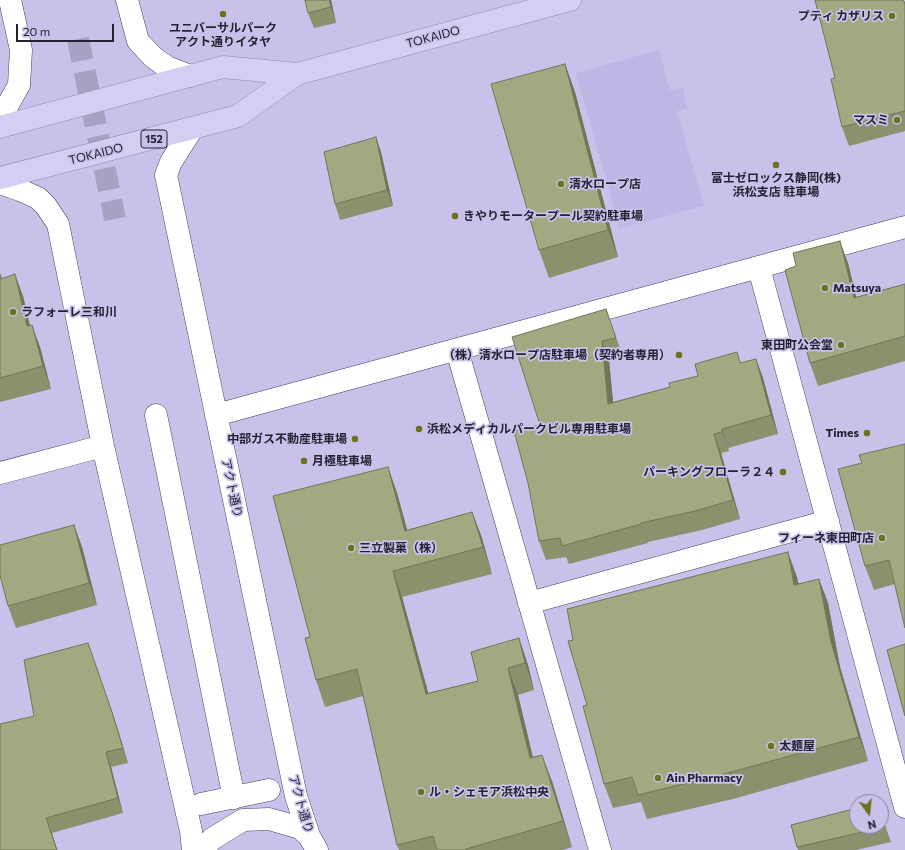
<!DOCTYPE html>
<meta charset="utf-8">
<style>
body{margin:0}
#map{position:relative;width:905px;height:850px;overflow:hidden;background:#c9c1e9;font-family:Commissioner,sans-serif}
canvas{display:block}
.north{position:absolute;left:849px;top:794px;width:40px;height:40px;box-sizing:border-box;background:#c9c1e9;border:1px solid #8881a0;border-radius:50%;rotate:165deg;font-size:11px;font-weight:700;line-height:16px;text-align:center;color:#262232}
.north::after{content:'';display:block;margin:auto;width:14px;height:18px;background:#6a721b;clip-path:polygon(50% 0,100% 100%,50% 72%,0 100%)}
.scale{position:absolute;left:16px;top:24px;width:98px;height:18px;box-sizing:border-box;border:2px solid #262232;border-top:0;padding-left:5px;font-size:12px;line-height:14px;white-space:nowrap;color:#262232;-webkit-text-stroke:3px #c9c1e9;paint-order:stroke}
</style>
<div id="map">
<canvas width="905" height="850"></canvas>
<div class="north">N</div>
<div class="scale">20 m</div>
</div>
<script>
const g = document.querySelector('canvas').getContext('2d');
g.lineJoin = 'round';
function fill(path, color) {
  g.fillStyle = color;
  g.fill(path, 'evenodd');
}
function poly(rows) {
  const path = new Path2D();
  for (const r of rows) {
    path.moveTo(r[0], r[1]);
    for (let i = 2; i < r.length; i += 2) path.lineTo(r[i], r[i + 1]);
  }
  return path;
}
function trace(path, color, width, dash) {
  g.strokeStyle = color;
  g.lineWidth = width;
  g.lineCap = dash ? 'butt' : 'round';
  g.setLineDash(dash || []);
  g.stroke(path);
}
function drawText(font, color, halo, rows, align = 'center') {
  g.font = font + ' Commissioner,"Noto Sans JP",sans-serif';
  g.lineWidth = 3.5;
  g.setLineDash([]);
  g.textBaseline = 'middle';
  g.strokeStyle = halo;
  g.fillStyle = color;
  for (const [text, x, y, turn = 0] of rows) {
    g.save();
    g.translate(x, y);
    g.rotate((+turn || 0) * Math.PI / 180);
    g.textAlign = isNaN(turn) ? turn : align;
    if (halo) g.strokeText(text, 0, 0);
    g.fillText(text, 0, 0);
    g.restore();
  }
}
fill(poly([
 [659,50,670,90,683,87,687,109,677,111,704,206,620,228,576,73]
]), '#c0b6e5');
trace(poly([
 [78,39,115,219]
]), '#a8a1c4', 22, [22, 11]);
const pedestrian = poly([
 [156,415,234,798],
 [201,804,269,790]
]);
const minor = poly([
 [127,0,138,41,153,57,167,67,190,76],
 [0,119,19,85,21,50,10,0],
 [192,129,171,162,166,175,296,796,309,836,317,850],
 [0,183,20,190,38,198,46,206,58,224,103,446,191,831,193,850],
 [759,268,905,807],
 [457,350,600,850],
 [216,415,905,227],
 [0,473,103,446],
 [529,603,828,521],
 [203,850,212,839,243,820,269,819,300,828,309,836]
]);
const trunk = poly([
 [0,127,223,67,297,74],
 [0,178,238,116,297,74,570,0]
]);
trace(pedestrian, '#484062', 23);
trace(minor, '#484062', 23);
trace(trunk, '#918aad', 23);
trace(pedestrian, '#fff', 22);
trace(minor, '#fff', 22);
trace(trunk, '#d6cef2', 22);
fill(poly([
 [331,0,336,23,314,28,308,13],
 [905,4,905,131,849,146,842,127,835,78],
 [565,64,575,92,618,257,549,278,539,250],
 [376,137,381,152,393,206,340,220,335,204],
 [848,263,856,297,905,284,905,361,818,386,810,363],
 [0,273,2,278,23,296,30,325,40,347,51,389,0,402],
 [606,309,623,357,609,360,613,402,670,387,698,376,756,359,763,378,778,434,728,448,729,451,721,453,740,519,702,530,648,542,648,543,569,564,566,557,546,560,539,541,540,425],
 [905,444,895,584,874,590,865,566,862,463],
 [388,467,397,493,407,530,472,512,482,538,492,574,402,597,428,693,478,681,519,638,528,665,534,690,518,695,533,757,552,781,572,847,563,850,399,850,397,845,363,696,325,707,316,680],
 [74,525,82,547,97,605,16,628,8,606],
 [797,577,798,584,819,579,828,603,840,667,868,761,733,799,647,819,641,802,613,808,604,784,573,640],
 [93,658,117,727,128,763,111,767,123,813,52,833,57,850,0,850],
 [881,814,891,842,856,850,798,850,797,847]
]), '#8b906d');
fill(poly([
 [329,0,331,0,336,23,331,7],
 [565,64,575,92,618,257,608,230],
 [376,137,381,152,393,206,387,190],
 [840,241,848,263,862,320,854,298],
 [15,274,23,296,35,348,27,326],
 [32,325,40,347,51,389,43,366],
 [602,341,609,360,615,423,608,404],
 [756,359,763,378,778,434,771,415],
 [722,429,728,448,729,451,722,432],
 [714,434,721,453,740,519,733,500],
 [388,467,397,493,415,558,405,531],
 [472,512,482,538,492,574,483,547],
 [74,525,82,547,97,605,89,583],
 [788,552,797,577,803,610,794,585],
 [393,571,402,597,436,721,426,694],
 [819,579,828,603,840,667,868,761,859,737,831,642],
 [519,638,528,665,534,690,525,663],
 [93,658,117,727,128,763],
 [508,668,518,695,539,784,530,758],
 [106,752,111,767,123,813,118,798],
 [542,755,552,781,572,847,563,821],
 [46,818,52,833,57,850]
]), '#717659');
const building = poly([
 [305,0,329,0,331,7,308,13,305,0],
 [815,0,903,0,904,1,905,5,905,111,842,127,831,79,835,78,815,0],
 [565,64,608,230,539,250,491,84,565,64],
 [376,137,387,190,335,204,324,152,376,137],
 [840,241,854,298,905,284,905,336,810,363,785,270,796,266,793,253,840,241],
 [15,274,27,326,32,325,43,366,0,378,0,275,1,279,15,274],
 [606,309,616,338,602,341,608,404,670,387,669,383,698,376,695,364,737,352,740,363,756,359,771,415,722,429,722,432,714,434,733,500,695,511,641,523,641,524,562,546,560,538,539,541,528,483,514,431,540,425,512,337,606,309],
 [905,444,905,628,889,560,865,566,838,469,862,463,859,455,905,444],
 [388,467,405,531,472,512,483,547,393,571,426,694,478,681,471,652,519,638,525,663,508,668,530,758,542,755,563,821,466,849,466,850,437,850,433,836,397,845,357,669,316,680,305,638,310,637,273,496,388,467],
 [74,525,89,583,8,606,0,575,0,545,74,525],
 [788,552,794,585,819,579,831,642,859,737,724,774,638,795,632,777,604,784,583,706,587,705,568,641,573,640,567,609,788,552],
 [88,643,112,712,123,748,106,752,118,798,46,818,57,850,0,850,0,724,34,716,24,660,88,643],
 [905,644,905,716,887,650,905,644],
 [857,808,857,826,881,826,881,814,885,827,797,847,791,825,857,808]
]);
fill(building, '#a2a87f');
trace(building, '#717659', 1);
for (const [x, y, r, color] of [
 [223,14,4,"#6a721b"],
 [892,16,4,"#6a721b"],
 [897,120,4,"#6a721b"],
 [776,165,4,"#6a721b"],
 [561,184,4,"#6a721b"],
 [455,216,4,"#6a721b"],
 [825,288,4,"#6a721b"],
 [13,312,4,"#6a721b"],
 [841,345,4,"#6a721b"],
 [679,355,4,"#6a721b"],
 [419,429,4,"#6a721b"],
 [867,433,4,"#6a721b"],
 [355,439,4,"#6a721b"],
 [304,461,4,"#6a721b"],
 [783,472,4,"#6a721b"],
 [882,538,4,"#6a721b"],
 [351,548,4,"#6a721b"],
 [771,746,4,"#6a721b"],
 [658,778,4,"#6a721b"],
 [421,792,4,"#6a721b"]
]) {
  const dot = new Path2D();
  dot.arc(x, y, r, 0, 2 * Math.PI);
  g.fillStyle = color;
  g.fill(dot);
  trace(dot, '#c9c1e9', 1.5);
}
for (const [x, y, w] of [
 [154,139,26]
]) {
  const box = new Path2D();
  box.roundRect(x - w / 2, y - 9, w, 18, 3);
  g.fillStyle = '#c9c1e9';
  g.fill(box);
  trace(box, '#262232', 1);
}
drawText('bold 11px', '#262232', null, [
 ["152",154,139]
]);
drawText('bold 12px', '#262232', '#c9c1e9', [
 ["プティ カザリス",884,16,"right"],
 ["ユニバーサルパーク",223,28,"center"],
 ["アクト通りイタヤ",223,42,"center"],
 ["マスミ",889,120,"right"],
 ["富士ゼロックス静岡(株)",776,178,"center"],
 ["浜松支店 駐車場",776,192,"center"],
 ["清水ロープ店",569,184],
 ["きやりモータープール契約駐車場",463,216],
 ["Matsuya",833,288],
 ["ラフォーレ三和川",21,312],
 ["東田町公会堂",833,345,"right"],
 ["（株）清水ロープ店駐車場（契約者専用）",671,355,"right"],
 ["浜松メディカルパークビル専用駐車場",427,429],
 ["Times",859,433,"right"],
 ["中部ガス不動産駐車場",347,439,"right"],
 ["月極駐車場",312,461],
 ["パーキングフローラ２４",775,472,"right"],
 ["フィーネ東田町店",874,538,"right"],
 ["三立製菓（株）",359,548],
 ["太麺屋",779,746],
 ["Ain Pharmacy",666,778],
 ["ル・シェモア浜松中央",429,792]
], 'left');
drawText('12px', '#262232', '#c9c1e9', [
 ["TOKAIDO",433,37,-15],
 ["TOKAIDO",96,154,-14],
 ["アクト通り",232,488,78],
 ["アクト通り",301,804,74]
]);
</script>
